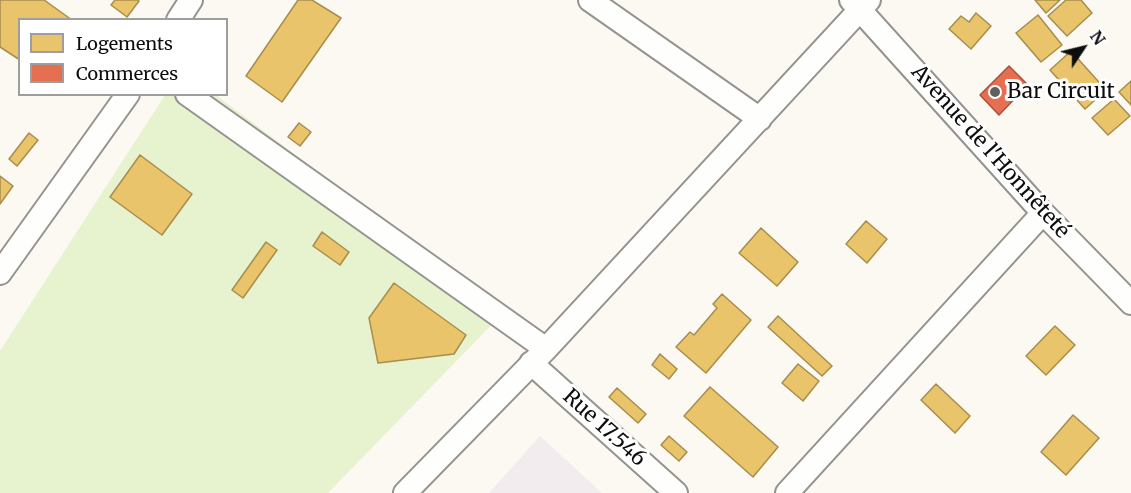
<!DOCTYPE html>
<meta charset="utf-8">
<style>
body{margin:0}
#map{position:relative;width:1131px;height:493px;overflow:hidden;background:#fbf9f2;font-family:Merriweather,serif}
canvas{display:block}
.legend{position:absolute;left:18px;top:18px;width:210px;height:78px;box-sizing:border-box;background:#fff;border:2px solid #9e9e9e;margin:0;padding:8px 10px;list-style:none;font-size:18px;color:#0d0d0d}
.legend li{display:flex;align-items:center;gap:12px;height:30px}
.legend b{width:30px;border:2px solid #9e9e9e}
.north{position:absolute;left:1053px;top:18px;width:60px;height:60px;-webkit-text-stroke:4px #fff;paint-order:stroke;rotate:55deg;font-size:16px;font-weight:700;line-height:24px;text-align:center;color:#0d0d0d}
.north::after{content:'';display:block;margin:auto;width:21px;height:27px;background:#0d0d0d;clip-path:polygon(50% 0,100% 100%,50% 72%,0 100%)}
</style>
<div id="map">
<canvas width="1131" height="493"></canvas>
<ul class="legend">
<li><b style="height:16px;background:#e9c46a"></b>Logements</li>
<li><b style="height:16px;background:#e76f51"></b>Commerces</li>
</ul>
<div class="north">N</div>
</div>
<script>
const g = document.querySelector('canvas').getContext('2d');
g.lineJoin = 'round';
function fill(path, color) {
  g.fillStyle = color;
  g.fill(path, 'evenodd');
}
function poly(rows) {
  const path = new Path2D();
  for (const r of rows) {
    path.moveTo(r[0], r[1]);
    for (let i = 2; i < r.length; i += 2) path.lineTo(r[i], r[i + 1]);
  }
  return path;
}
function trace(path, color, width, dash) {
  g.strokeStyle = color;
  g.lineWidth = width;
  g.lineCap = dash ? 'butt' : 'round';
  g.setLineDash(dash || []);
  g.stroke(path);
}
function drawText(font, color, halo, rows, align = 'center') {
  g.font = font + ' Merriweather,serif';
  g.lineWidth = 6;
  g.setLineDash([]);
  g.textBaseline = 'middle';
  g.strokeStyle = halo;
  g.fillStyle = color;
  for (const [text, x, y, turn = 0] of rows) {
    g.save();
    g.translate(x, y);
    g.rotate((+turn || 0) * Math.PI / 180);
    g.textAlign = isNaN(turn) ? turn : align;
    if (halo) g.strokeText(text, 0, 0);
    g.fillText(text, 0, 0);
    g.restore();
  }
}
fill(poly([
 [540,436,602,493,489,493]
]), '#f2ecef');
fill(poly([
 [165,95,216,95,504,312,328,493,0,493,0,351]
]), '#e7f3cf');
const homes = poly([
 [0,0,44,0,72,20,20,20,20,60,0,47,0,0],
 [115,0,138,0,139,1,127,17,111,5,115,0],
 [298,0,312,0,341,18,282,102,246,76,298,0],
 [1035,0,1060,0,1046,13,1035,0],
 [1066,0,1081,0,1092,13,1067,36,1048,16,1066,0],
 [976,13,991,26,971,49,949,29,961,16,969,22,976,13],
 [1038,15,1062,45,1041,62,1016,33,1038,15],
 [1071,51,1106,90,1085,109,1050,70,1071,51],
 [1131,81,1131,105,1119,92,1131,81],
 [1114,99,1130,116,1108,135,1092,118,1114,99],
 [299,123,311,132,300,146,288,137,299,123],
 [29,133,38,140,17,166,9,159,29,133],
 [140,155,192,194,162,235,110,197,140,155],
 [0,176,13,186,0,204,0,176],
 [866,221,887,239,867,263,846,244,866,221],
 [761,228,798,262,777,286,739,253,761,228],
 [322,232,349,252,340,265,313,246,322,232],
 [266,242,277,250,243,298,232,290,266,242],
 [394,283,466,335,454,354,378,363,369,318,394,283],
 [722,294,751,320,706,373,676,347,690,332,694,335,717,308,713,304,722,294],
 [778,316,832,366,822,376,768,327,778,316],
 [1055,326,1075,345,1046,375,1026,356,1055,326],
 [660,354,677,369,669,379,652,365,660,354],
 [798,364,819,381,803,401,782,383,798,364],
 [936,384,970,416,955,433,921,400,936,384],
 [710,387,778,447,753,477,684,416,710,387],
 [617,388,646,414,638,423,609,397,617,388],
 [1073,415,1099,438,1066,475,1041,452,1073,415],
 [669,436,687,452,679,461,661,445,669,436]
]);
fill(homes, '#e9c46a');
trace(homes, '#a78d4e', 1.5);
const shops = poly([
 [1009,66,1028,85,999,115,980,95,1009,66]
]);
fill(shops, '#e76f51');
trace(shops, '#a6523d', 1.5);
const street = poly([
 [590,0,760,119],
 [851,0,1043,213,1131,303],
 [178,20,191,0],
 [187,94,546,349],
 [0,273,128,94],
 [531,363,676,493],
 [405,493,546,349,869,0],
 [787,493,1043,213]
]);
trace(street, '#949390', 26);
trace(street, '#fefefd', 22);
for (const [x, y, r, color] of [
 [995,92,6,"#60605d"]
]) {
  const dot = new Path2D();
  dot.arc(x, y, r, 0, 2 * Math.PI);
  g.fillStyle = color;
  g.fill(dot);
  trace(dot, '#fff', 2);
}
drawText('21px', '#0d0d0d', '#fff', [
 ["Bar Circuit",1007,92]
], 'left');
drawText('21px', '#0d0d0d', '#fff', [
 ["Avenue de l'Honnêteté",990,152,48],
 ["Rue 17.546",604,428,42]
]);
</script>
